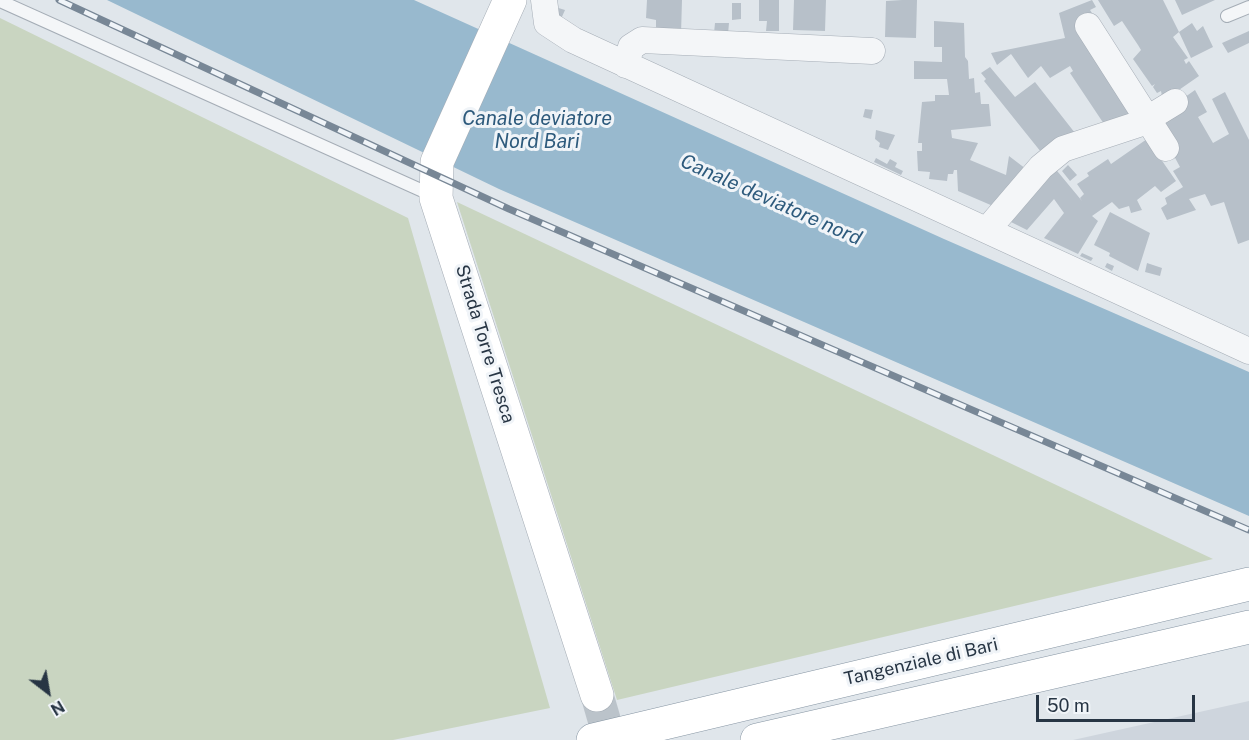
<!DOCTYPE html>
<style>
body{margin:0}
#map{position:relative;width:1249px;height:740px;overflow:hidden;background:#e0e6eb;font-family:"Public Sans",sans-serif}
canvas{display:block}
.north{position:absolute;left:18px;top:662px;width:60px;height:60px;-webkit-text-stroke:4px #f0f4f8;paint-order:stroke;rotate:149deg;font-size:16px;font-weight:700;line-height:24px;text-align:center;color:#273544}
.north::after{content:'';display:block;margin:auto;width:21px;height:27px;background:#273544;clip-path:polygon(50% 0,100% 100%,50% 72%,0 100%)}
.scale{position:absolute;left:1036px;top:695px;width:159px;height:27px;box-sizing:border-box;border:3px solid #273544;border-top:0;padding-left:8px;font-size:18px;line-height:21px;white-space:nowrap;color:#273544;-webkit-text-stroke:4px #f0f4f8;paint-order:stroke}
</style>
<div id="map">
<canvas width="1249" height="740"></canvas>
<div class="north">N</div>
<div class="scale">50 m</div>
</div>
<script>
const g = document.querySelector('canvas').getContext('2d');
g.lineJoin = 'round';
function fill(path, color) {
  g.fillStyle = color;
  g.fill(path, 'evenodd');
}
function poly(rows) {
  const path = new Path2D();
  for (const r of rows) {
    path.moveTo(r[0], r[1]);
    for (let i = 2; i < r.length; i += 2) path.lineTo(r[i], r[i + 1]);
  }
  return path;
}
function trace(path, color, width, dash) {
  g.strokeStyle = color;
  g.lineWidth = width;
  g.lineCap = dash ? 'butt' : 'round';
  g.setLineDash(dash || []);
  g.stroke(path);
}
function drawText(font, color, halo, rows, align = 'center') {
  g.font = font + ' "Public Sans",sans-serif';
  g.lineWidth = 6;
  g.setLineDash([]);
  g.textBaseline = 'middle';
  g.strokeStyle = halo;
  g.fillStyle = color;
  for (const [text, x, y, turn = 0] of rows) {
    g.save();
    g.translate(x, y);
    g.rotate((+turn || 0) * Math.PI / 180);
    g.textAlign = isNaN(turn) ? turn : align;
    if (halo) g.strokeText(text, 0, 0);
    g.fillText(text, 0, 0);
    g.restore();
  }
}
fill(poly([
 [1249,701,1249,740,1073,740]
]), '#ced5dd');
fill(poly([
 [0,18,408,218,550,708,393,740,0,740],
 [457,202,1213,559,617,700]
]), '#c9d5c1');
fill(poly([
 [107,0,414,0,944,239,1249,372,1249,516,499,189]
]), '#98b9ce');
fill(poly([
 [647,0,682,0,681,34,656,34,656,20,646,18],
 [759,0,779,0,779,31,766,31,767,21,759,21],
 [794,0,826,0,825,31,793,30],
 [902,0,917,0,916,38,885,37,886,1],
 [1092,0,1096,7,1090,10,1092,13,1080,20,1138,115,1104,124,1070,73,1073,71,1070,66,1050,78,1041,66,1028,78,1011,54,997,65,991,53,1065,38,1059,13],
 [1098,0,1163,0,1179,32,1192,23,1197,31,1203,26,1213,47,1191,58,1179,32,1173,37,1188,58,1184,60,1186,64,1189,61,1199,76,1163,101,1161,91,1157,93,1153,87,1155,84,1152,86,1133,59,1141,50,1138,45,1122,21,1114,26],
 [1175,0,1215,0,1182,15],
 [732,3,741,3,741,19,732,20],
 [552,6,565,10,561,19],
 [934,21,964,23,965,57,968,61,969,79,974,78,975,93,980,92,981,104,989,104,991,126,951,130,952,138,978,143,970,160,1006,175,1009,156,1026,169,993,206,958,191,957,170,954,170,953,174,948,174,947,181,929,179,930,172,918,171,917,151,922,151,922,143,918,143,922,102,935,101,935,95,949,95,947,79,914,79,914,61,942,62,942,47,934,47],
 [715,23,729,23,728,34,714,33],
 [1249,31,1249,43,1228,53,1222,43],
 [990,67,1015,97,1035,82,1075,133,1041,152,984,81,986,79,981,73],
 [1195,90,1207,112,1198,117,1213,143,1229,134,1212,99,1225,92,1249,140,1249,240,1238,244,1224,202,1211,206,1205,194,1189,199,1196,210,1167,220,1161,208,1167,204,1165,198,1183,187,1173,171,1180,167,1154,119],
 [865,109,873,110,871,119,863,117],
 [876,130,895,135,888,150,879,147,880,143,875,139],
 [1147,139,1176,181,1161,192,1155,186,1137,200,1142,210,1131,213,1129,206,1119,209,1112,202,1092,216,1098,221,1078,254,1044,238,1064,213,1054,199,1027,230,1007,220,1053,166,1082,201,1080,198,1084,194,1077,184,1089,176,1087,173,1108,159,1111,164],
 [876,158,887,164,890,159,897,163,895,167,903,171,901,175,874,162],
 [1068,165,1077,175,1070,181,1062,171],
 [1110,212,1150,233,1138,271,1109,256,1110,253,1094,245],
 [1082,253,1093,258,1091,261,1080,256],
 [1107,263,1114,266,1112,271,1105,267],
 [1147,263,1162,268,1160,276,1145,272]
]), '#b7c0c9');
trace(poly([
 [597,695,610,740]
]), '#bbc3ca', 33, [33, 16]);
const lane = poly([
 [0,1,434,196],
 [1227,16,1249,7]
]);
const street = poly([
 [544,0,547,23,573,40,1249,351],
 [1088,26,1166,148],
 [626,65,631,47,642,40,872,51],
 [987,230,1041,167,1063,149,1139,124,1175,102]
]);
const secondary = poly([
 [510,0,437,162,436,198,597,695]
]);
const highway = poly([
 [593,740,1249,584],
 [757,740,1249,627]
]);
trace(lane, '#a5adb6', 14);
trace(street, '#a5adb6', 27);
trace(secondary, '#a5adb6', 34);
trace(highway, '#8695a3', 34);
trace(lane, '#f4f6f8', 12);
trace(street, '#f4f6f8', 26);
trace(secondary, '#fff', 33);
trace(highway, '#fff', 33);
const rail = poly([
 [59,0,509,209,1249,530]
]);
trace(rail, '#788796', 7);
trace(rail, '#f0f4f8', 4.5, [14]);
drawText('18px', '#273544', '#f0f4f8', [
 ["Strada Torre Tresca",485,344,73],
 ["Tangenziale di Bari",921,662,-13]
]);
drawText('italic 20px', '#2d5a7c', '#f0f4f8', [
 ["Canale deviatore",537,119],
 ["Nord Bari",537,142],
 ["Canale deviatore nord",771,200,24]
]);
</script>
